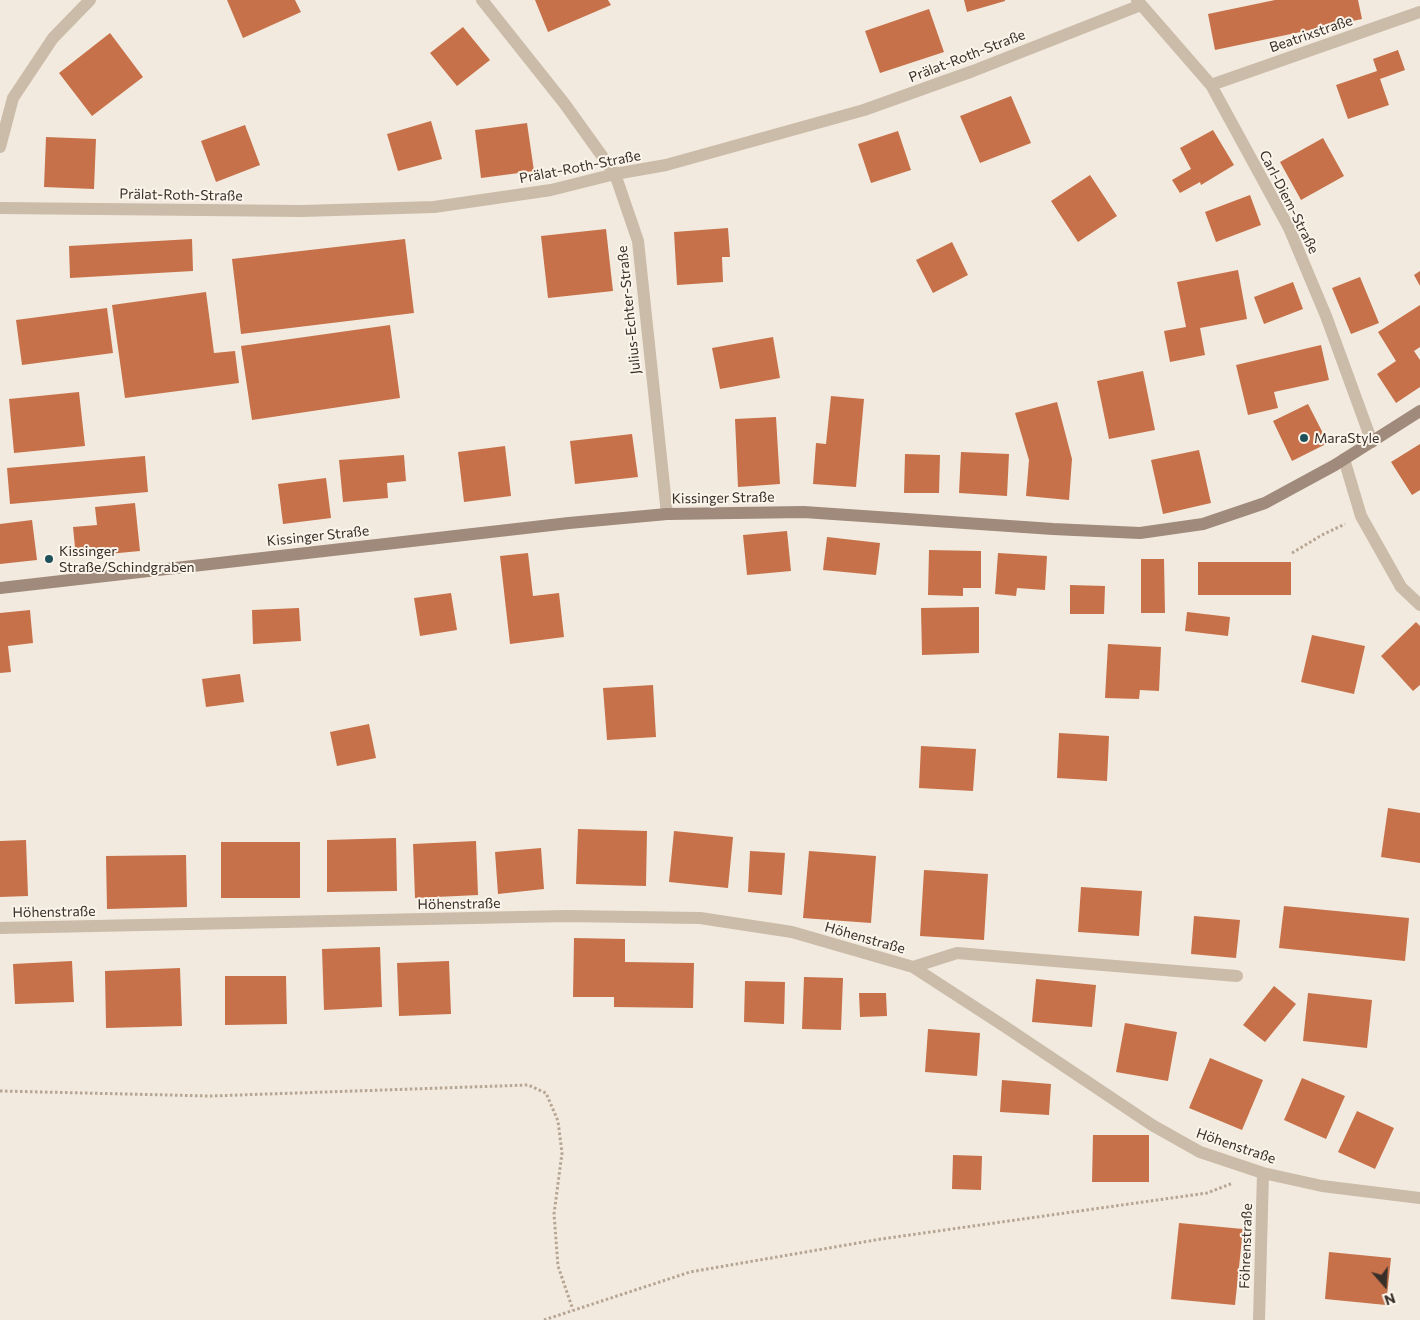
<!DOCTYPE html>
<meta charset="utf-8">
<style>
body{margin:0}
#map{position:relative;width:1420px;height:1320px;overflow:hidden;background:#f2eade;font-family:Commissioner,sans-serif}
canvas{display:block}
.north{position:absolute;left:1360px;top:1260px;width:50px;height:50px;-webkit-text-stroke:4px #faf4ea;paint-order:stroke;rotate:161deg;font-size:14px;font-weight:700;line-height:20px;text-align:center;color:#382f29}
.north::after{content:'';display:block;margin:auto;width:18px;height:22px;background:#382f29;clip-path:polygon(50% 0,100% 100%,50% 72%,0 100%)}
</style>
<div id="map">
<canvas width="1420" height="1320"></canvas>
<div class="north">N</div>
</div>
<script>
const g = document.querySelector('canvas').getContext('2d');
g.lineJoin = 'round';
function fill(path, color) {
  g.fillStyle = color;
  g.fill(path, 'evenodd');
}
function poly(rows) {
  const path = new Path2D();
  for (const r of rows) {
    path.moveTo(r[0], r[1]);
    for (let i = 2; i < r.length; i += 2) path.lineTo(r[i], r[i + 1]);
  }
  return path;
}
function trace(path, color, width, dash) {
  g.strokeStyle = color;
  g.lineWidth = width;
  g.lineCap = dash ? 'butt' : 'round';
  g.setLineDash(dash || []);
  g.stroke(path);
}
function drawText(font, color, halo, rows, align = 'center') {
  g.font = font + ' Commissioner,sans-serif';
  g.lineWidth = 4;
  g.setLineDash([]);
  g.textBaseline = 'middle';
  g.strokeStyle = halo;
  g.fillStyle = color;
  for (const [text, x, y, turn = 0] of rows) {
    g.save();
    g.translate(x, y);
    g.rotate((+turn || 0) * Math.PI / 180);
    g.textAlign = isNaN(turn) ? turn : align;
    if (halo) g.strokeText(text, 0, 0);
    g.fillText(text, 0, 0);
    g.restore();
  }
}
fill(poly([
 [227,0,295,0,301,12,243,38],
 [535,0,608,0,611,5,548,32],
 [964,0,1005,0,1005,1,967,12],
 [1275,0,1358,0,1362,19,1215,50,1208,14],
 [929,9,944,52,880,73,865,31],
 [463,27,490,60,457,86,430,53],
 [110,33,143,77,92,116,59,73],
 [1398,50,1405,70,1380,79,1389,105,1348,119,1336,85,1377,71,1373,59],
 [1011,96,1031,143,980,163,960,116],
 [431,121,442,159,398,171,387,134],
 [527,123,534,171,481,178,475,130],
 [245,125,260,165,216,182,201,141],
 [1213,130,1234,165,1201,185,1200,182,1180,193,1172,180,1191,169,1180,148],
 [898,131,911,170,871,183,858,144],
 [46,137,96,139,94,189,44,187],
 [1323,138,1344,176,1301,200,1280,162],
 [1090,175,1117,216,1078,242,1051,201],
 [1250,195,1261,225,1216,242,1205,212],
 [728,228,730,257,722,257,723,282,677,285,674,232],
 [606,229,613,291,548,298,541,236],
 [192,239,193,271,70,278,69,246],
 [405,239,414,313,241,334,232,259],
 [952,242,968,275,933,293,916,260],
 [1238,270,1247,319,1200,328,1205,355,1170,362,1164,331,1186,327,1177,282],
 [1420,271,1420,286,1414,275],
 [1360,277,1379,323,1351,334,1332,288],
 [1293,282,1303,309,1264,324,1254,297],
 [206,292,214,353,235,351,239,383,125,398,112,305],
 [1420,305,1420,347,1414,351,1420,360,1420,387,1396,403,1377,374,1396,361,1378,332],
 [107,308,113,353,22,365,16,320],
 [390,325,400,398,252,420,241,346],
 [773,337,780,378,720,389,712,348],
 [1321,345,1329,380,1274,392,1278,408,1248,415,1236,365],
 [1143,371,1155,430,1109,439,1097,381],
 [79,392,85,446,14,453,9,399],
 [831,396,864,399,856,487,813,484,816,443,826,444],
 [1057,402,1072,459,1069,500,1026,496,1029,460,1015,413],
 [1308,404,1328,443,1292,461,1273,421],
 [776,417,780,484,738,487,735,419],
 [632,434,638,477,575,484,570,441],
 [1420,444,1420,490,1412,495,1391,462],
 [505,446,511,496,464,502,458,452],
 [1199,450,1211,503,1163,514,1151,460],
 [961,452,1009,454,1007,496,959,493],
 [905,454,940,455,939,493,904,493],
 [404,455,406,481,387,483,388,498,343,502,339,460],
 [145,456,148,492,10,504,7,468],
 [326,478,331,518,283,524,278,484],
 [135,503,140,551,76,557,73,527,97,525,95,507],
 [32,520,37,560,0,564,0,524],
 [787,531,791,571,747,575,743,535],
 [827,537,880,543,876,575,823,570],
 [929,550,981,551,981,588,963,588,963,596,928,595],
 [528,553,533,596,559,593,564,637,510,644,500,556],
 [998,553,1047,556,1045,590,1017,588,1016,596,995,594],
 [1141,559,1164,559,1165,613,1141,613],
 [1198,562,1291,562,1291,595,1198,595],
 [1070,585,1105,586,1104,614,1070,614],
 [451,593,457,630,420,636,414,598],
 [979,607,979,653,922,655,921,608],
 [299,608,301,641,253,644,252,610],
 [30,610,33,643,8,646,11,672,0,673,0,613],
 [1187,612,1230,617,1228,636,1185,631],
 [1416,622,1420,626,1420,685,1413,691,1381,656],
 [1312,635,1365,646,1354,694,1301,682],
 [1108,644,1161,647,1159,691,1140,690,1139,699,1105,698],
 [240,674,244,702,206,707,202,679],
 [653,685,656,737,607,740,603,688],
 [369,724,376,758,337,766,330,732],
 [1059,733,1109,736,1107,781,1057,778],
 [921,746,976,749,973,791,919,788],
 [1388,808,1420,813,1420,863,1381,857],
 [578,829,647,831,646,886,576,884],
 [674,831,733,837,728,888,669,882],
 [396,838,397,891,327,892,327,840],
 [26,840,28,896,0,897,0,841],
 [476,841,478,895,415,898,413,844],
 [221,842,300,842,300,898,221,898],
 [541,848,544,889,498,894,495,852],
 [750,851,785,853,782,895,748,892],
 [809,851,876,856,871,923,803,918],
 [186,855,187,907,107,909,106,856],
 [924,870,988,874,984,940,920,936],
 [1081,887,1142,891,1139,936,1078,932],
 [1284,906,1409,918,1405,961,1279,948],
 [1194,916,1240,920,1236,958,1191,954],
 [574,938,625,939,625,962,694,963,693,1008,614,1007,614,997,573,997],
 [380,947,382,1007,324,1010,322,949],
 [72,961,74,1002,15,1004,13,964],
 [449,961,451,1014,399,1016,397,963],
 [180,968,182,1026,106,1028,105,971],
 [225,976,286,976,287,1024,225,1025],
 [804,977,843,978,841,1030,802,1029],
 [1036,979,1096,985,1092,1027,1032,1022],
 [745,981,785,982,784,1024,744,1022],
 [1274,986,1296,1004,1265,1042,1243,1025],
 [859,993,886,993,887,1016,860,1017],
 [1308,993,1372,1000,1367,1048,1303,1041],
 [1125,1023,1177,1032,1168,1081,1116,1072],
 [928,1029,980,1033,977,1076,925,1072],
 [1210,1058,1263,1080,1242,1130,1189,1108],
 [1302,1078,1345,1096,1326,1139,1284,1120],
 [1002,1080,1051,1084,1049,1115,1000,1112],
 [1357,1111,1394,1128,1375,1169,1338,1152],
 [1093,1135,1149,1135,1149,1182,1092,1182],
 [953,1155,982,1156,981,1190,952,1189],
 [1179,1223,1243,1229,1235,1305,1171,1299],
 [1329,1252,1391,1258,1386,1305,1325,1299]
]), '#c67149');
trace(poly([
 [1292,553,1322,535,1345,524],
 [0,1091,210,1096,528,1085,546,1093,558,1121,562,1153,554,1214,558,1266,573,1310],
 [544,1320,690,1272,881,1239,1207,1193,1233,1183]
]), '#b7a593', 3, [2.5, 2.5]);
trace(poly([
 [482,0,564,103,615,174,638,241,667,514],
 [1137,0,1211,85,1289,228,1326,316,1372,442],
 [1211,85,1420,12],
 [0,147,13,98,53,38,90,0],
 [0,208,302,211,434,207,551,190,615,174,666,165,864,110,973,71,1141,5],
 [1344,459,1361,516,1401,587,1420,605],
 [0,928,567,916,700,918,792,932,913,967,1004,1026,1152,1125,1200,1152,1263,1173,1322,1186,1420,1198],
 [913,967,957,953,1237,976],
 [1259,1320,1263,1173]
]), '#cbbba9', 12);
trace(poly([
 [0,588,569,523,667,514,804,512,1053,529,1140,533,1203,524,1265,503,1335,465,1420,411]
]), '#9f8a7b', 12);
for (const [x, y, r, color] of [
 [1304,438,5,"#1e515a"],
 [49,559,5,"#1e515a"]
]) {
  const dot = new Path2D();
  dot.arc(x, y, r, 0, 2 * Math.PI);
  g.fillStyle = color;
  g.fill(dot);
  trace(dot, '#faf4ea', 2);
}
drawText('14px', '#382f29', '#faf4ea', [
 ["Beatrixstraße",1311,34,-19],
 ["Prälat-Roth-Straße",967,56,-21],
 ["Prälat-Roth-Straße",580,167,-11],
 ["Prälat-Roth-Straße",181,195,1],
 ["Carl-Diem-Straße",1289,202,63],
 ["Julius-Echter-Straße",629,310,-96],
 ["Kissinger Straße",723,498,-1],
 ["Kissinger Straße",318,536,-6],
 ["Höhenstraße",459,904,-1],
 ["Höhenstraße",54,912,-1],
 ["Höhenstraße",865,938,16],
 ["Höhenstraße",1236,1146,19],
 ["Föhrenstraße",1246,1246,-88]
]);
drawText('14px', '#382f29', '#faf4ea', [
 ["MaraStyle",1314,438],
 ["Kissinger",59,551],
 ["Straße/Schindgraben",59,567]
], 'left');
</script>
